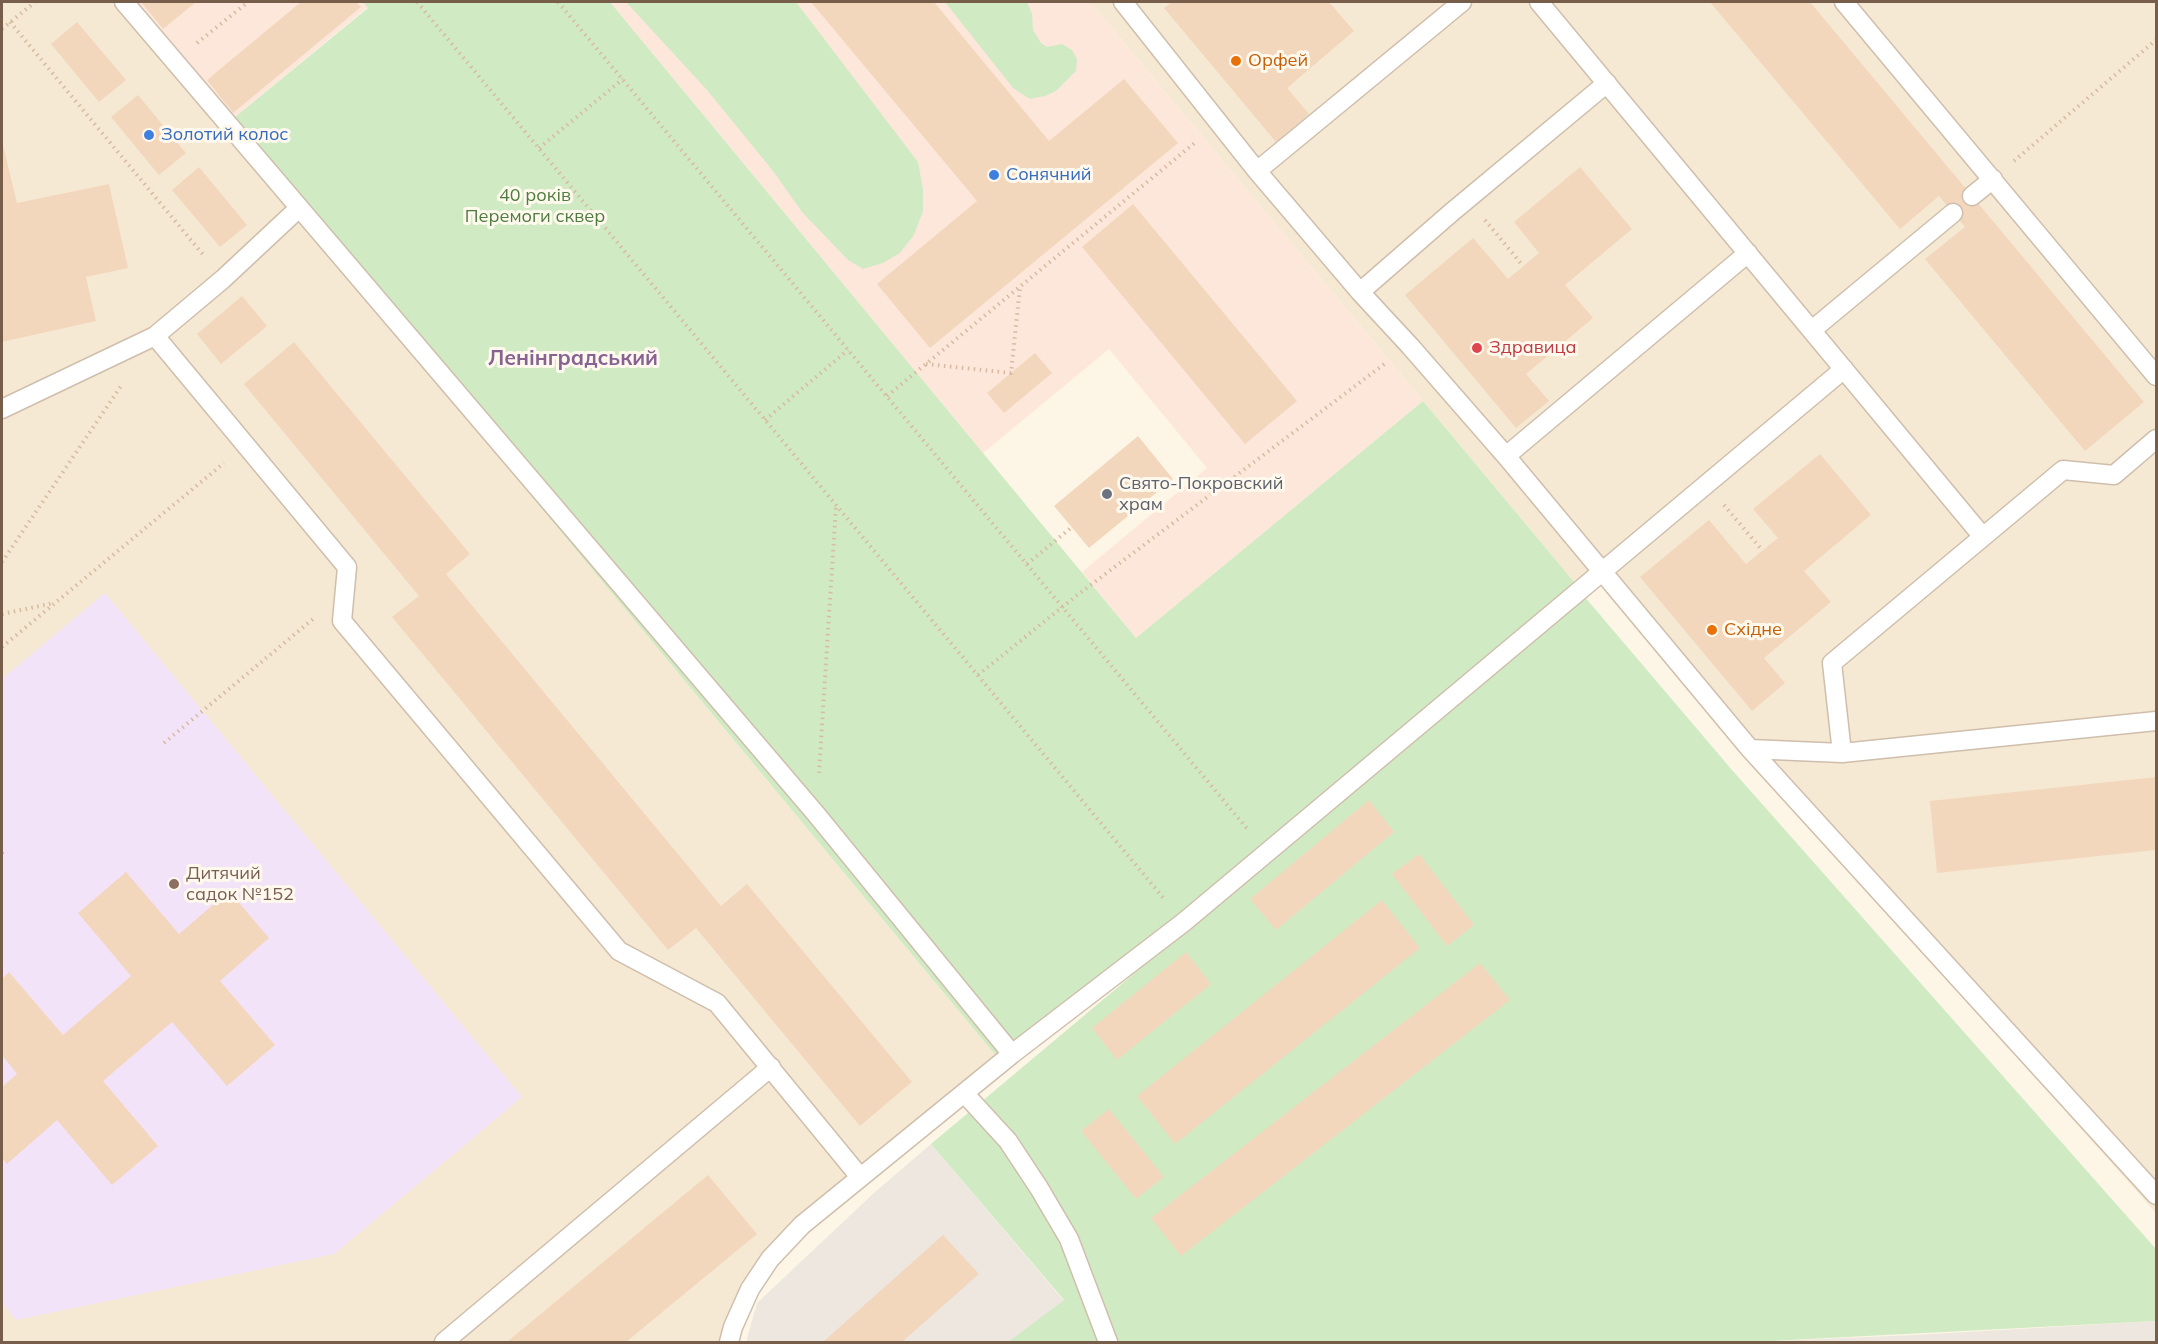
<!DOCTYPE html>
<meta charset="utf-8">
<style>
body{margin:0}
#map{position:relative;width:2158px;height:1344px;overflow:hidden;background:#fdf6e6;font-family:Mulish,sans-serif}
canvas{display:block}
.frame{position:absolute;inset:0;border:3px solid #775e4a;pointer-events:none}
</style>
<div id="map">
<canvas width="2158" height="1344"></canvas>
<div class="frame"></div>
</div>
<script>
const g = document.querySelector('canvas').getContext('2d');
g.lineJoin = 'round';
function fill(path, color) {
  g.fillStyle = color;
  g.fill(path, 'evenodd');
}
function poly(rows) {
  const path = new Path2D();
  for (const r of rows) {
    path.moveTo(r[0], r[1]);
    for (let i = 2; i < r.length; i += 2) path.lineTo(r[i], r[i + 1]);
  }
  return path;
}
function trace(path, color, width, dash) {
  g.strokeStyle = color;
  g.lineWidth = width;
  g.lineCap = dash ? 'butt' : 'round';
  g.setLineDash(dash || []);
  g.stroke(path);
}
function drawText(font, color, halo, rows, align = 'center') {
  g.font = font + ' Mulish,sans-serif';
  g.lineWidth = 6;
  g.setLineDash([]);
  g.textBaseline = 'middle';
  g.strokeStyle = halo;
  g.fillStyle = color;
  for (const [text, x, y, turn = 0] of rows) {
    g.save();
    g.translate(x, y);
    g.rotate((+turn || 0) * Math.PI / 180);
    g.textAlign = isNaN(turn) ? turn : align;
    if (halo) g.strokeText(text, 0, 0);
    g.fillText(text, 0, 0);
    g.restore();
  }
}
fill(poly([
 [2,2,121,2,1002,1063,859,1185,743,1295,729,1342,2,1342],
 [1090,2,2156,2,2156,1213,1746,752,1592,569,1575,583]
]), '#f5e9d4');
fill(poly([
 [121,2,363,2,368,7,224,126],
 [610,2,1090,2,1423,401,1136,638,1082,572,1207,468,1109,349,983,453]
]), '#fde7da');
fill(poly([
 [931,1144,1064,1301,1008,1342,746,1342,757,1303,875,1192],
 [2156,1321,2156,1342,1751,1342,1915,1335]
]), '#ede7e0');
fill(poly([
 [105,593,522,1097,334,1254,16,1320,2,1303,2,679]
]), '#f3e3f9');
fill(poly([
 [363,2,610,2,1136,638,1423,401,1575,583,1002,1063,224,126,368,8],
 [626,2,796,2,918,162,923,190,923,211,914,235,900,253,883,263,863,269,848,260,802,212,773,171,707,90],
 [945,2,1027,2,1032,14,1033,30,1041,43,1047,47,1062,44,1072,50,1077,59,1076,71,1056,91,1045,96,1030,99,1013,88],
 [1584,596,1732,770,2156,1249,2156,1321,1751,1342,1008,1342,1064,1300,931,1144]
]), '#d0ebc4');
fill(poly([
 [141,2,196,2,163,29],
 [301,2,356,2,361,7,233,113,207,80],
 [811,2,934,2,1049,141,1124,79,1178,143,930,348,877,284,977,201],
 [1172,2,1329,2,1354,31,1287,88,1309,114,1276,142,1164,8],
 [1710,2,1810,2,2144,402,2085,451,1925,259,1965,227,1939,196,1900,229],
 [77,22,126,80,99,102,51,44],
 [138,95,186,153,159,175,111,117],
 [2,141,17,203,109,184,128,268,86,277,96,321,2,342],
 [199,167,247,225,220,247,172,190],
 [1580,167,1632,229,1565,285,1593,318,1526,374,1549,401,1516,428,1405,295,1473,238,1508,279,1539,253,1514,222],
 [1133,204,1297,401,1245,444,1082,247],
 [242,296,267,326,221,364,197,334],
 [294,342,470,554,446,574,721,906,747,884,912,1082,860,1126,696,928,668,950,392,617,419,596,244,384],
 [1035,353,1052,373,1004,413,987,393],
 [1138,436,1173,479,1089,548,1054,506],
 [1820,454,1871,515,1804,571,1831,602,1764,658,1785,683,1752,711,1640,577,1709,520,1746,564,1778,538,1753,509],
 [2156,777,2156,850,1937,873,1930,801],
 [1369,800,1394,832,1276,930,1250,899],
 [1419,854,1474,925,1447,946,1392,874],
 [126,872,179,934,229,891,269,938,220,981,275,1045,227,1086,172,1022,103,1081,158,1146,112,1185,57,1120,7,1164,2,1158,2,1087,17,1074,2,1055,2,979,9,972,63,1035,131,976,78,913],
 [1382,900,1420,948,1175,1144,1137,1096],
 [1186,952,1211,984,1117,1060,1092,1028],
 [1480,963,1510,1000,1181,1256,1151,1218],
 [1109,1109,1164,1177,1136,1199,1081,1131],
 [708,1175,757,1234,626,1342,507,1342],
 [943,1235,979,1274,902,1342,823,1342]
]), '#f3d7bd');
const service = poly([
 [124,2,816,814,1012,1054],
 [1123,2,1257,171,1360,292,1410,346,1506,456,1750,749,2156,1195],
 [1539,2,1983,537],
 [1844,2,2156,376],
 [1257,171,1462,2],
 [1972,196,1993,179],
 [1360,292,1452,212,1607,83],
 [1812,330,1953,213],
 [155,336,347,567,342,621,619,951,717,1003,860,1177],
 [2,409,155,336,223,279,299,208],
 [1506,456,1748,253],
 [1750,749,1842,753,2156,721],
 [1842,753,1832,663,2063,470,2114,475,2156,439],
 [964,1093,1008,1141,1039,1188,1069,1239,1108,1342],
 [444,1342,771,1067],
 [729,1342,733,1327,750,1289,770,1259,802,1225,1012,1054,1184,922,1844,369]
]);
trace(service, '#cfbeac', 21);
trace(poly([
 [417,2,1165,900],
 [558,2,1249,831],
 [10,22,205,257],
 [2,29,35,2],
 [197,43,248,2],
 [539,148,623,79],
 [2014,161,2156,40],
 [1485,220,1523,266],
 [926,364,1011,373,1020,287],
 [887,396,1197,141],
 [765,420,848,350],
 [1724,505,1762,550],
 [2,562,121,386],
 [1027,564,1072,527],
 [2,614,54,603],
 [2,647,224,463],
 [978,675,1076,596,1387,362],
 [164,743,313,619],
 [819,773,836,506],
 [2,853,5,857]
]), '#d8baa0', 4, [1.5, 4.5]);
trace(service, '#fff', 18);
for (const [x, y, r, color] of [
 [1236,61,6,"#e8710a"],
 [149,135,6,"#3f7fe0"],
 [994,175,6,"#3f7fe0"],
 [1477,348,6,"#e0444e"],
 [1107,494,6,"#6b7280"],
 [1712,630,6,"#e8710a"],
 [174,884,6,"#8d6e63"]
]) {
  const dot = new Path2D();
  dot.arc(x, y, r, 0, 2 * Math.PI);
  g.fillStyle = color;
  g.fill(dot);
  trace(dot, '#fff9ed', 2);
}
drawText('18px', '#c56008', '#fff9ed', [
 ["Орфей",1248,61],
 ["Східне",1724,630]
], 'left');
drawText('18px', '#366cbe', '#fff9ed', [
 ["Золотий колос",161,135],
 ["Сонячний",1006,175]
], 'left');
drawText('18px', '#4e7d42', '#fff9ed', [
 ["40 років",535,196],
 ["Перемоги сквер",535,217]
]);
drawText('18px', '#be3a42', '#fff9ed', [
 ["Здравица",1489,348]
], 'left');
drawText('18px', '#5b616d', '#fff9ed', [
 ["Свято-Покровский",1119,484],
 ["храм",1119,505]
], 'left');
drawText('18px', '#785e54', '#fff9ed', [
 ["Дитячий",186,874],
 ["садок №152",186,895]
], 'left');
drawText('bold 21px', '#876293', '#fff9ed', [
 ["Ленінградський",573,359]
]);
</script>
